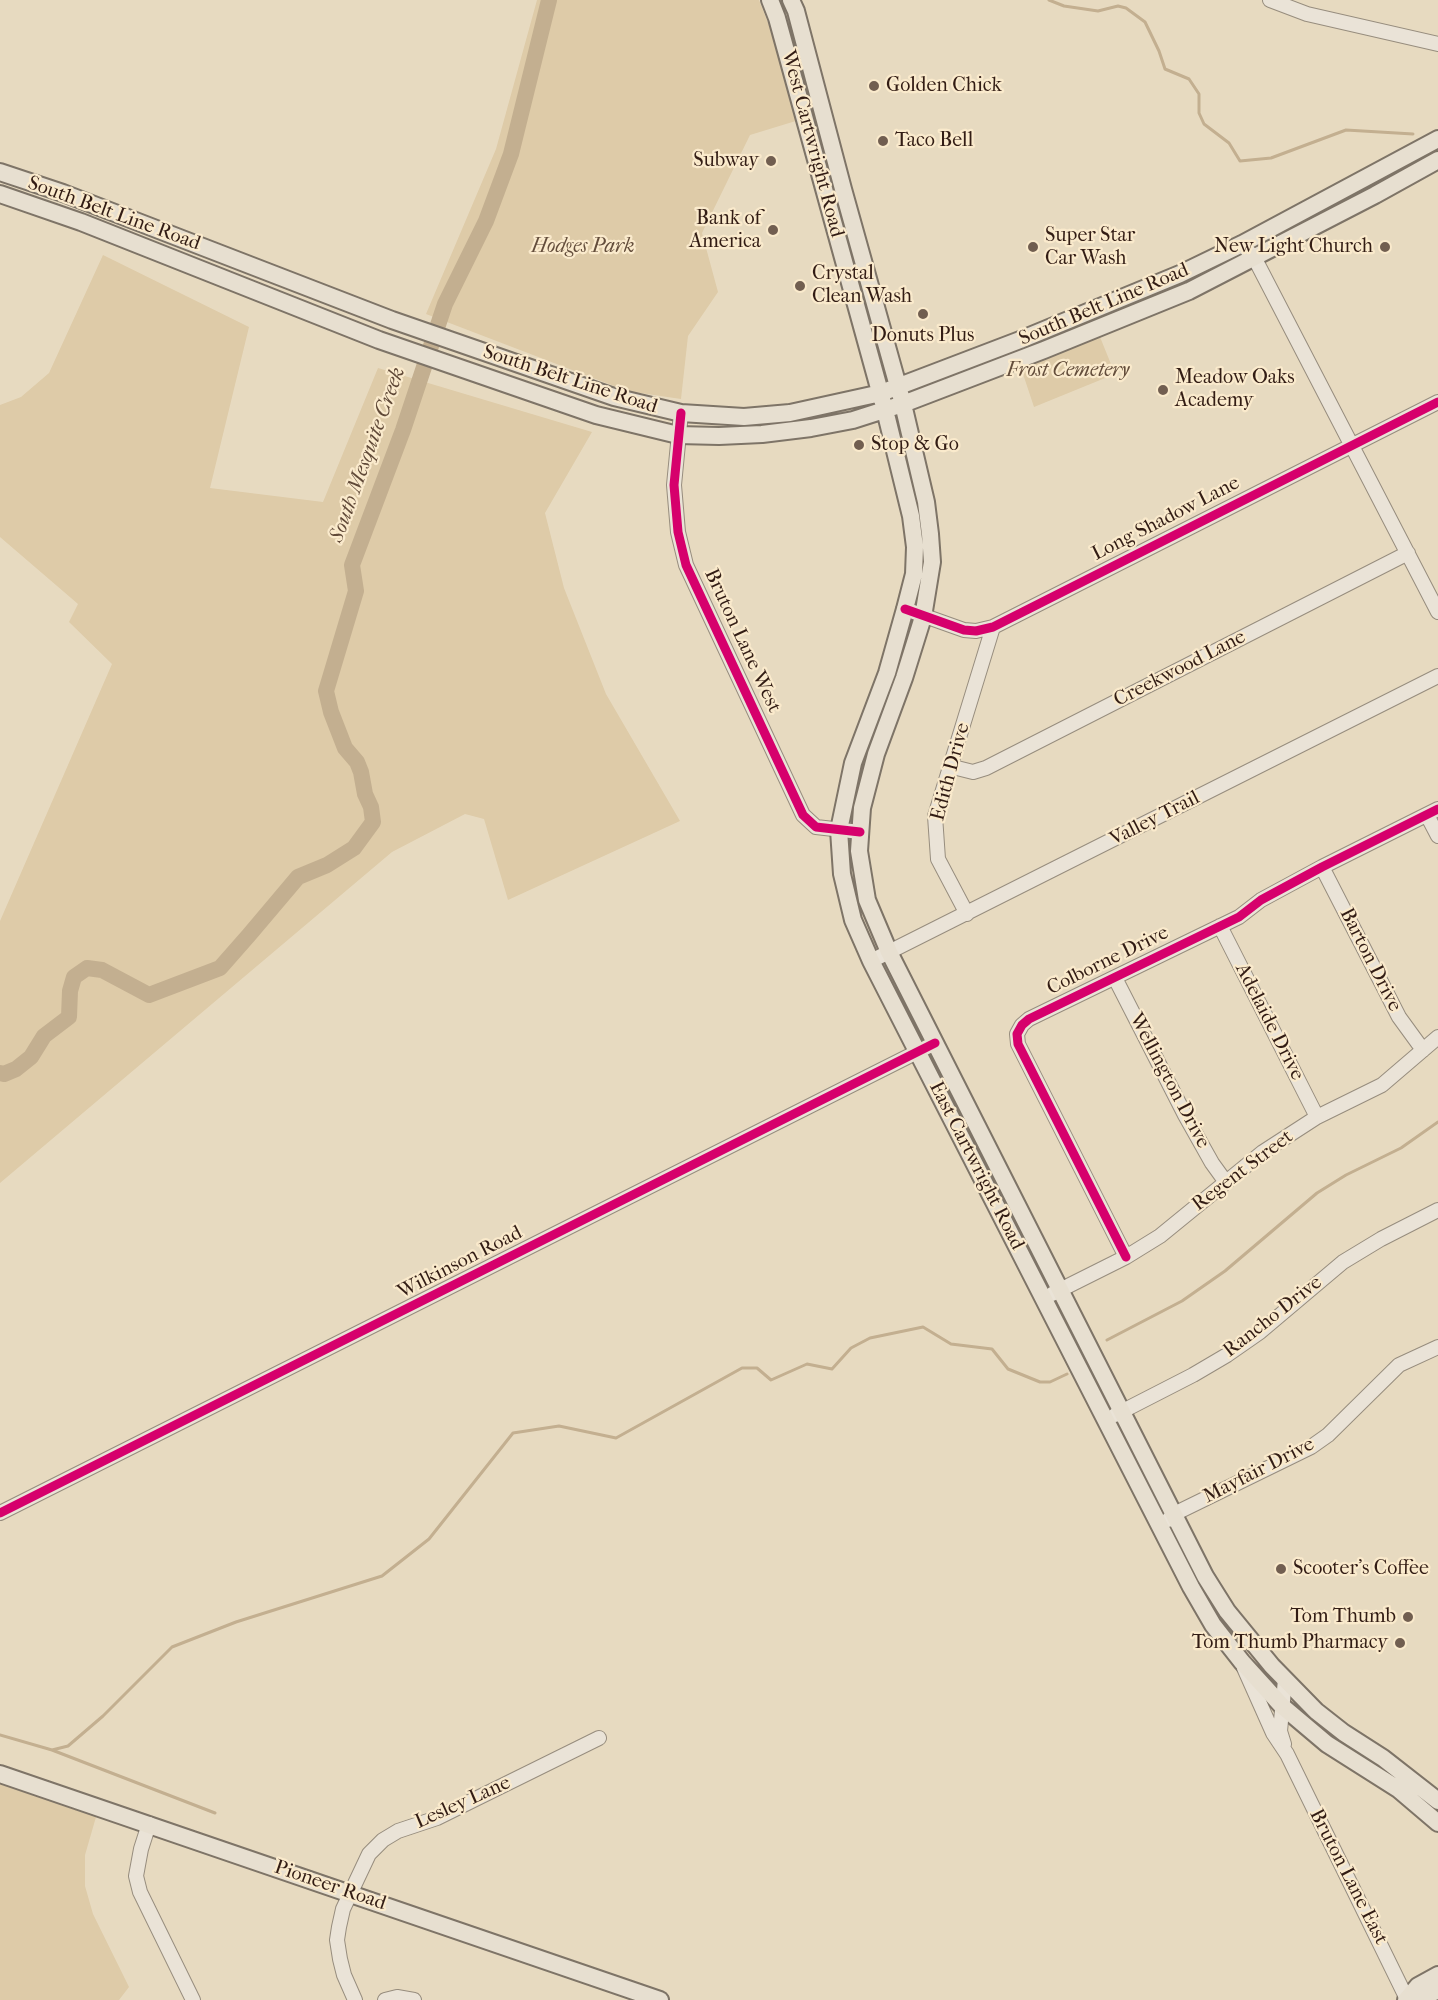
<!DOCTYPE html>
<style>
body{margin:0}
canvas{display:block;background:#e7dac0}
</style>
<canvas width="1438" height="2000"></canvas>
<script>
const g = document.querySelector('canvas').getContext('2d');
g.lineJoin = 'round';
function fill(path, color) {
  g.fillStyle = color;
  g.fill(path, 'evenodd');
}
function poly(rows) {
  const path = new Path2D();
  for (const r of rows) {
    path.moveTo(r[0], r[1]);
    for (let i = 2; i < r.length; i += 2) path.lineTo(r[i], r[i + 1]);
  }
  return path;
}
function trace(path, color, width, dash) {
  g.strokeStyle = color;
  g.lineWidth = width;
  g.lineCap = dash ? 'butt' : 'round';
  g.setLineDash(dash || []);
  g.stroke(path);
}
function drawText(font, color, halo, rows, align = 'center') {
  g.font = font + ' "IM FELL French Canon",serif';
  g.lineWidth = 4.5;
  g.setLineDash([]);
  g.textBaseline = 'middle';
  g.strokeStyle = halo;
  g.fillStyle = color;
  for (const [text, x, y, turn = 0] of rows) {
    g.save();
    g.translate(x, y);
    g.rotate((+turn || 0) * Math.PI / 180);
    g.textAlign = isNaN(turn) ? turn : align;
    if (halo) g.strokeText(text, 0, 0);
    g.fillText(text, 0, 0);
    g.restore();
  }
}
fill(poly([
 [537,0,759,0,781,56,799,120,750,135,702,233,718,292,688,336,681,399,627,391,426,314,496,149],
 [103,255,249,327,210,488,323,502,378,368,592,432,545,513,564,588,606,694,680,821,508,900,484,819,465,814,392,852,0,1183,0,921,112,664,69,622,78,604,0,537,0,405,21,397,49,373],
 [1100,337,1115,374,1034,407,1021,368],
 [0,1784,96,1817,85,1855,85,1886,93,1914,129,1987,119,2000,0,2000]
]), '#decba8');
trace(poly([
 [1049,0,1064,6,1098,11,1118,6,1126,8,1145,22,1159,51,1165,69,1189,79,1199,94,1199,113,1204,124,1229,143,1240,161,1271,158,1346,130,1413,134],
 [1107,1340,1182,1301,1225,1271,1317,1193,1346,1175,1401,1148,1438,1122],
 [0,1735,52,1750,215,1813],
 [52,1750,68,1746,103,1716,172,1647,236,1622,382,1576,429,1539,513,1433,559,1426,616,1438,742,1368,757,1368,771,1380,807,1364,832,1369,851,1348,870,1338,923,1327,951,1344,992,1349,1008,1369,1040,1382,1050,1382,1067,1374]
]), '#c3af90', 3);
trace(poly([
 [0,1073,4,1074,16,1069,31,1057,44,1036,69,1017,70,991,74,977,87,968,102,970,149,995,220,968,249,935,298,877,327,865,354,848,373,822,371,807,365,794,361,772,357,762,345,748,331,712,326,691,356,591,352,565,403,430,445,304,486,221,511,154,549,0]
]), '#c3af90', 16);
const minor = poly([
 [1270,0,1307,14,1438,44],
 [1242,244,1255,259,1438,612],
 [681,413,674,485,678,532,686,565,803,815,816,827,860,832],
 [905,609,964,630,976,631,993,627,1438,402],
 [949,766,973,772,986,768,1408,553],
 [1427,815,1438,836],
 [1322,867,1399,1017,1423,1050],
 [967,914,938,859,935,816,993,627],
 [1220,926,1317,1117],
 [871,961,1438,676],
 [1115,978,1185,1115,1212,1163,1225,1181],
 [1126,1257,1018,1044,1017,1034,1022,1025,1029,1019,1239,917,1261,900,1322,867,1438,809],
 [1052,1294,1126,1257,1160,1236,1263,1152,1317,1117,1382,1085,1438,1037],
 [1115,1415,1193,1375,1227,1355,1260,1332,1343,1262,1381,1239,1438,1210],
 [0,1513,935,1043],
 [1168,1520,1174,1514,1311,1447,1328,1435,1399,1365,1438,1347],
 [1244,1668,1273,1733,1287,1754,1407,1999],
 [1284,1744,1280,1731,1285,1680],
 [149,1824,141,1849,136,1876,140,1892,193,2000],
 [355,2000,344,1975,340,1959,337,1940,339,1927,343,1909,369,1854,383,1840,398,1831,437,1818,599,1738],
 [385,2000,397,1997,414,2000]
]);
const major = poly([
 [770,0,777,18,885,410,911,516,915,547,914,574,905,609,887,673,853,763,839,830,842,874,853,920,871,961,1079,1368,1191,1587,1213,1625,1242,1662,1282,1706,1327,1744,1398,1789,1438,1823],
 [791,0,796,11,843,189,903,404,926,502,930,534,932,562,923,617,904,678,876,754,862,808,859,851,867,900,889,952,1205,1576,1227,1611,1272,1666,1316,1711,1344,1733,1383,1758,1438,1801],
 [0,172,63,193,392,320,614,397,681,413,744,417,790,413,881,393,1020,340,1180,274,1242,244,1438,139],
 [0,194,81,222,379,340,596,415,678,435,719,436,762,434,811,428,853,420,903,404,1044,350,1189,291,1375,195,1438,160],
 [0,1774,660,2000],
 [1407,1999,1418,1986,1438,1975],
 [1406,2000,1424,1997,1438,1990]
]);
trace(minor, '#978d7e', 16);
trace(major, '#7e7467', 20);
trace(minor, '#eae3d7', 14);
trace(major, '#e7dfd0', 16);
trace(poly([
 [681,413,674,485,678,532,686,565,803,815,816,827,860,832],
 [905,609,964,630,976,631,993,627,1438,402],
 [1126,1257,1018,1044,1017,1034,1022,1025,1029,1019,1239,917,1261,900,1322,867,1438,809],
 [0,1513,935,1043]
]), '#d6006c', 9);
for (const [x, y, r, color] of [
 [874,86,6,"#715e50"],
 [883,141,6,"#715e50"],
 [771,161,6,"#715e50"],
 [773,230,6,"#715e50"],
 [1033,247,6,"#715e50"],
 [1385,247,6,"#715e50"],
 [800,286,6,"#715e50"],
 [923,314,6,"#715e50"],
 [1163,390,6,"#715e50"],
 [859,445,6,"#715e50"],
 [1281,1569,6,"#715e50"],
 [1408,1617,6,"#715e50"],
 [1400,1643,6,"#715e50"]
]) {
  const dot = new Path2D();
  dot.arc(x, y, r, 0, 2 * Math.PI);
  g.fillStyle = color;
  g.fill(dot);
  trace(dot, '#faeacc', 2);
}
drawText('20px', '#321c14', '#faeacc', [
 ["Golden Chick",886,86],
 ["Taco Bell",895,141],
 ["Subway",759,161,"right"],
 ["Bank of",761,219,"right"],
 ["America",761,242,"right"],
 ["Super Star",1045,236],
 ["Car Wash",1045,259],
 ["New Light Church",1373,247,"right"],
 ["Crystal",812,274],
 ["Clean Wash",812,297],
 ["Donuts Plus",923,336,"center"],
 ["Meadow Oaks",1175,378],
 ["Academy",1175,401],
 ["Stop & Go",871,445],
 ["Scooter's Coffee",1293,1569],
 ["Tom Thumb",1396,1617,"right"],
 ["Tom Thumb Pharmacy",1388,1643,"right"]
], 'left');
drawText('20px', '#321c14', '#faeacc', [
 ["West Cartwright Road",812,144,75],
 ["South Belt Line Road",114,214,20],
 ["South Belt Line Road",1104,305,-23],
 ["South Belt Line Road",570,380,18],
 ["Long Shadow Lane",1166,519,-27],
 ["Bruton Lane West",742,641,65],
 ["Creekwood Lane",1180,669,-27],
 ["Edith Drive",951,772,-75],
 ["Valley Trail",1155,819,-27],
 ["Barton Drive",1370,960,63],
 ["Colborne Drive",1108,961,-26],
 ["Adelaide Drive",1269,1022,63],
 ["Wellington Drive",1169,1081,62],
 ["East Cartwright Road",976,1166,63],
 ["Regent Street",1243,1171,-37],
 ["Wilkinson Road",460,1263,-27],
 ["Rancho Drive",1273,1317,-38],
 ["Mayfair Drive",1259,1471,-27],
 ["Lesley Lane",463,1803,-24],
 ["Bruton Lane East",1348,1877,63],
 ["Pioneer Road",330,1886,19]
]);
drawText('italic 20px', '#634d3b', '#faeacc', [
 ["Hodges Park",583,247],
 ["Frost Cemetery",1068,371]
]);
drawText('italic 21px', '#604938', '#faeacc', [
 ["South Mesquite Creek",368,455,-70]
]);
</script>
